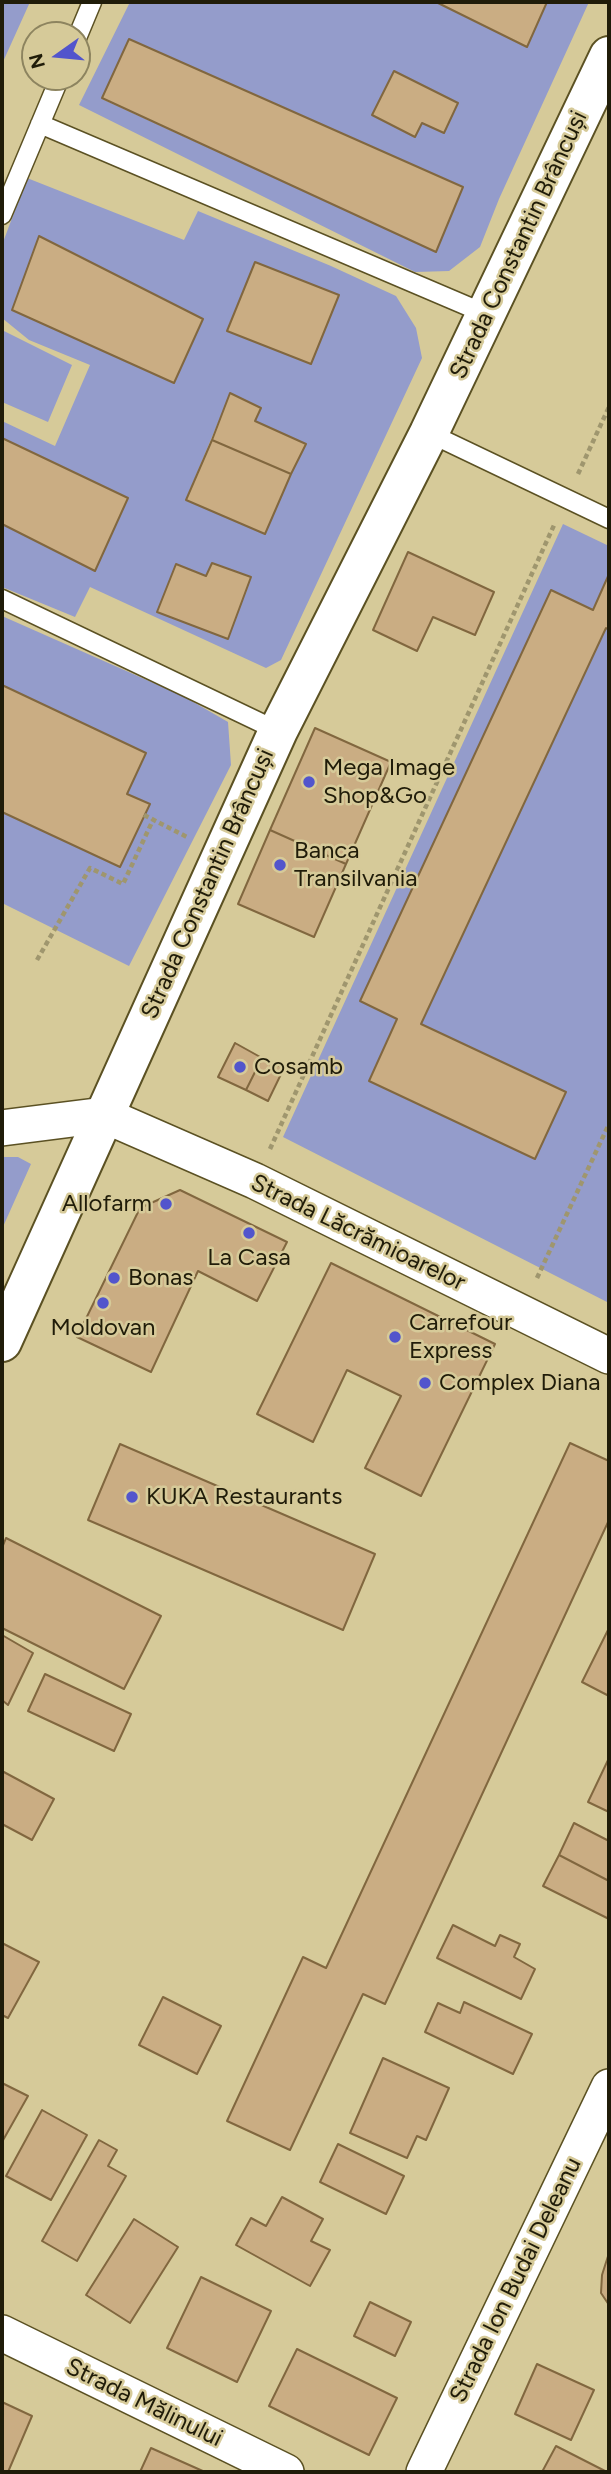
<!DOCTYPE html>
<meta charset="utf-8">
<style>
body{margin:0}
#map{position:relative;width:611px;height:2474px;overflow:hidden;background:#d6ca99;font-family:Figtree,sans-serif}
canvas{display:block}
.frame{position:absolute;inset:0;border:4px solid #201c09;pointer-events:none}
.north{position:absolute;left:21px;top:21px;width:70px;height:70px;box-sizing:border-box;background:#d6ca99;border:2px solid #8d845f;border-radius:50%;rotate:255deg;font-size:19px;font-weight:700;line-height:28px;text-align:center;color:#201c09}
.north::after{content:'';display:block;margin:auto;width:24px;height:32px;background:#5255cc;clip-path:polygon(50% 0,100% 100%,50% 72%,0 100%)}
</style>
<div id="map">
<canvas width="611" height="2474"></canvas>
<div class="frame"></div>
<div class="north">N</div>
</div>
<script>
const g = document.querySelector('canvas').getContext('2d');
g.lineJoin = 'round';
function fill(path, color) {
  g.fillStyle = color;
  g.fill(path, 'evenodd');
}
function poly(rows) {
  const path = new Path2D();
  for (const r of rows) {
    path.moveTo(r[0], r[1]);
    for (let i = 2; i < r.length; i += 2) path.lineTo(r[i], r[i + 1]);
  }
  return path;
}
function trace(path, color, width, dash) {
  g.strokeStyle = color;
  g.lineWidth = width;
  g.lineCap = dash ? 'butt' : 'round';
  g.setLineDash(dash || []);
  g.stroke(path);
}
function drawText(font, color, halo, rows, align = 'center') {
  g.font = font + ' Figtree,sans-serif';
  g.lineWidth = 5;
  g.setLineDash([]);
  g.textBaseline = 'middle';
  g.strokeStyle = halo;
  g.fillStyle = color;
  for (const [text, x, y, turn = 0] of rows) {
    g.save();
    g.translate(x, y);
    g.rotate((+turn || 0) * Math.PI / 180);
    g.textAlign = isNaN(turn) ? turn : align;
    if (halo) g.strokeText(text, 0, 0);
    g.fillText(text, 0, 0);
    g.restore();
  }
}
fill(poly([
 [2,2,30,2,2,64],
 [130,2,436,2,526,47,547,2,589,2,499,199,480,247,449,271,415,272,79,105],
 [129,39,462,187,436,252,102,99],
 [394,71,458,103,444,133,422,123,415,136,372,115],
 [27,178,184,240,198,211,331,266,396,296,416,328,422,358,281,660,266,668,90,587,75,617,2,587,2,524,95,571,128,499,2,438,2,421,55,446,90,365,29,340,2,318,2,245],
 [40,236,203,319,174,383,13,310],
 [255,262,338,295,228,330],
 [230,394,261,408,255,421,265,534,186,499],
 [212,563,251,578,158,612,176,565,206,576],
 [2,330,72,365,48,422,2,402],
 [563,524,609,546,609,574,593,610,551,591,360,1001,397,1019,369,1081,535,1159,566,1092,421,1024,606,628,609,630,609,1303,283,1137],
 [2,616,183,696,228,722,231,765,129,966,2,903,2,812,119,867,149,804,127,794,145,753,2,685],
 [2,1157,18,1157,31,1164,2,1229]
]), '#949ccb');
const building = poly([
 [436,2,547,2,527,47,436,2],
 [129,39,463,187,436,252,102,98,129,39],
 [394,71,458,103,444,133,422,123,415,137,372,115,394,71],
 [39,236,203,319,174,383,12,310,39,236],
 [255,262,339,295,311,364,227,331,255,262],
 [230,393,261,408,255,421,306,444,291,474,212,440,230,393],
 [2,438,128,498,95,571,2,524,2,438],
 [212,440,291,474,265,534,186,500,212,440],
 [408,552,494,592,475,635,433,617,417,651,373,630,408,552],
 [212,563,251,577,228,639,157,612,176,564,206,576,212,563],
 [609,574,609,630,606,628,421,1024,566,1092,535,1159,369,1081,397,1019,360,1001,551,590,593,610,609,574],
 [2,685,146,753,127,794,150,804,120,867,2,812,2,685],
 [315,728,391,762,346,864,270,830,315,728],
 [270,830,346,864,314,937,238,904,270,830],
 [235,1043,262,1058,246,1090,218,1077,235,1043],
 [262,1058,284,1068,268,1101,246,1090,262,1058],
 [180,1190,287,1242,257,1301,198,1271,151,1372,77,1337,140,1208,180,1190],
 [331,1263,495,1344,421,1496,365,1468,401,1396,347,1370,313,1442,257,1414,331,1263],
 [570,1443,609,1461,609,1520,385,2004,363,1994,290,2150,227,2121,303,1957,326,1968,570,1443],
 [120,1444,375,1554,343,1630,88,1520,120,1444],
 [6,1538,161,1616,124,1689,2,1628,2,1548,6,1538],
 [609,1628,609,1696,582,1682,609,1628],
 [2,1635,33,1653,8,1705,2,1700,2,1635],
 [45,1674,131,1714,114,1751,28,1711,45,1674],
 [609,1758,609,1812,588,1802,609,1758],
 [2,1771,54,1799,32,1840,2,1824,2,1771],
 [574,1823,609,1841,609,1881,559,1855,574,1823],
 [559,1855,609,1881,609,1919,543,1886,559,1855],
 [453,1925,495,1946,500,1935,520,1944,514,1957,535,1969,521,1999,437,1958,453,1925],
 [2,1943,39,1962,8,2018,2,2015,2,1943],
 [163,1997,221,2026,197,2074,139,2045,163,1997],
 [464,2002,532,2034,513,2074,425,2032,438,2003,460,2013,464,2002],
 [383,2058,449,2088,426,2140,417,2136,407,2158,350,2133,383,2058],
 [2,2083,28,2096,2,2142,2,2083],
 [42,2110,87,2135,51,2200,6,2176,42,2110],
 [99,2140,117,2150,108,2166,126,2176,77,2261,42,2241,99,2140],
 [338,2144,404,2176,386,2214,320,2182,338,2144],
 [282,2197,323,2219,311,2241,330,2250,310,2286,236,2245,251,2218,266,2226,282,2197],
 [134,2219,178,2247,130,2323,86,2295,134,2219],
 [609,2253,609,2305,601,2293,602,2275,609,2253],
 [201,2277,271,2311,237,2382,167,2348,201,2277],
 [370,2302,411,2322,395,2356,354,2336,370,2302],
 [297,2349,397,2398,369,2455,269,2406,297,2349],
 [537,2364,594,2390,571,2440,515,2414,537,2364],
 [2,2402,32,2416,8,2472,2,2472,2,2402],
 [556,2446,607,2472,542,2472,556,2446],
 [151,2448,205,2472,140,2472,151,2448]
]);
fill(building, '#caad83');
trace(building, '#81673f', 2);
const lane = poly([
 [77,38,92,2],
 [40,124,486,314],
 [2,215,60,77],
 [429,433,609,519],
 [2,599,278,731]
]);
const street = poly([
 [2,1128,104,1115,255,1181,609,1356],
 [2,2333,286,2472],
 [424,2472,609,2087]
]);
const secondary = poly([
 [2,1342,278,731,429,433,609,56]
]);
trace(lane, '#5b5123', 21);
trace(street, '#5b5123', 38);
trace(secondary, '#5b5123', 42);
trace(poly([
 [578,474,609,407],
 [144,815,187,837],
 [37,960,90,868,123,884,153,820],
 [270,1149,555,523],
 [537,1278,609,1124]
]), '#9f966e', 4.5, [5, 3.5]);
trace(lane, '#fff', 18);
trace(street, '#fff', 35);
trace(secondary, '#fff', 38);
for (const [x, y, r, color] of [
 [309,782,7,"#5255cc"],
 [280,865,7,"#5255cc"],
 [240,1067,7,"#5255cc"],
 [166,1204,7,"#5255cc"],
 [249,1233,7,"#5255cc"],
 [114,1278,7,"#5255cc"],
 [103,1303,7,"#5255cc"],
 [395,1337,7,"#5255cc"],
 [425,1383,7,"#5255cc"],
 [132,1497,7,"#5255cc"]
]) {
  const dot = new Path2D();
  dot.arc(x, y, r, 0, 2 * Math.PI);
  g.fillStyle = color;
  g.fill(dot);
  trace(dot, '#d6ca99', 2.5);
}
drawText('24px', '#201c09', '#d6ca99', [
 ["Strada Constantin Brâncuși",519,245,-65],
 ["Strada Constantin Brâncuși",208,884,-66],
 ["Strada Lăcrămioarelor",358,1233,26],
 ["Strada Ion Budai Deleanu",516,2280,-64],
 ["Strada Mălinului",144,2403,26]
]);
drawText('24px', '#201c09', '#d6ca99', [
 ["Mega Image",323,768],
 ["Shop&Go",323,796],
 ["Banca",294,851],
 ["Transilvania",294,879],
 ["Cosamb",254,1067],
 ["Allofarm",152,1204,"right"],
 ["La Casa",249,1258,"center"],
 ["Bonas",128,1278],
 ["Carrefour",409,1323],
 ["Express",409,1351],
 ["Moldovan",103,1328,"center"],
 ["Complex Diana",439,1383],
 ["KUKA Restaurants",146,1497]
], 'left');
</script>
